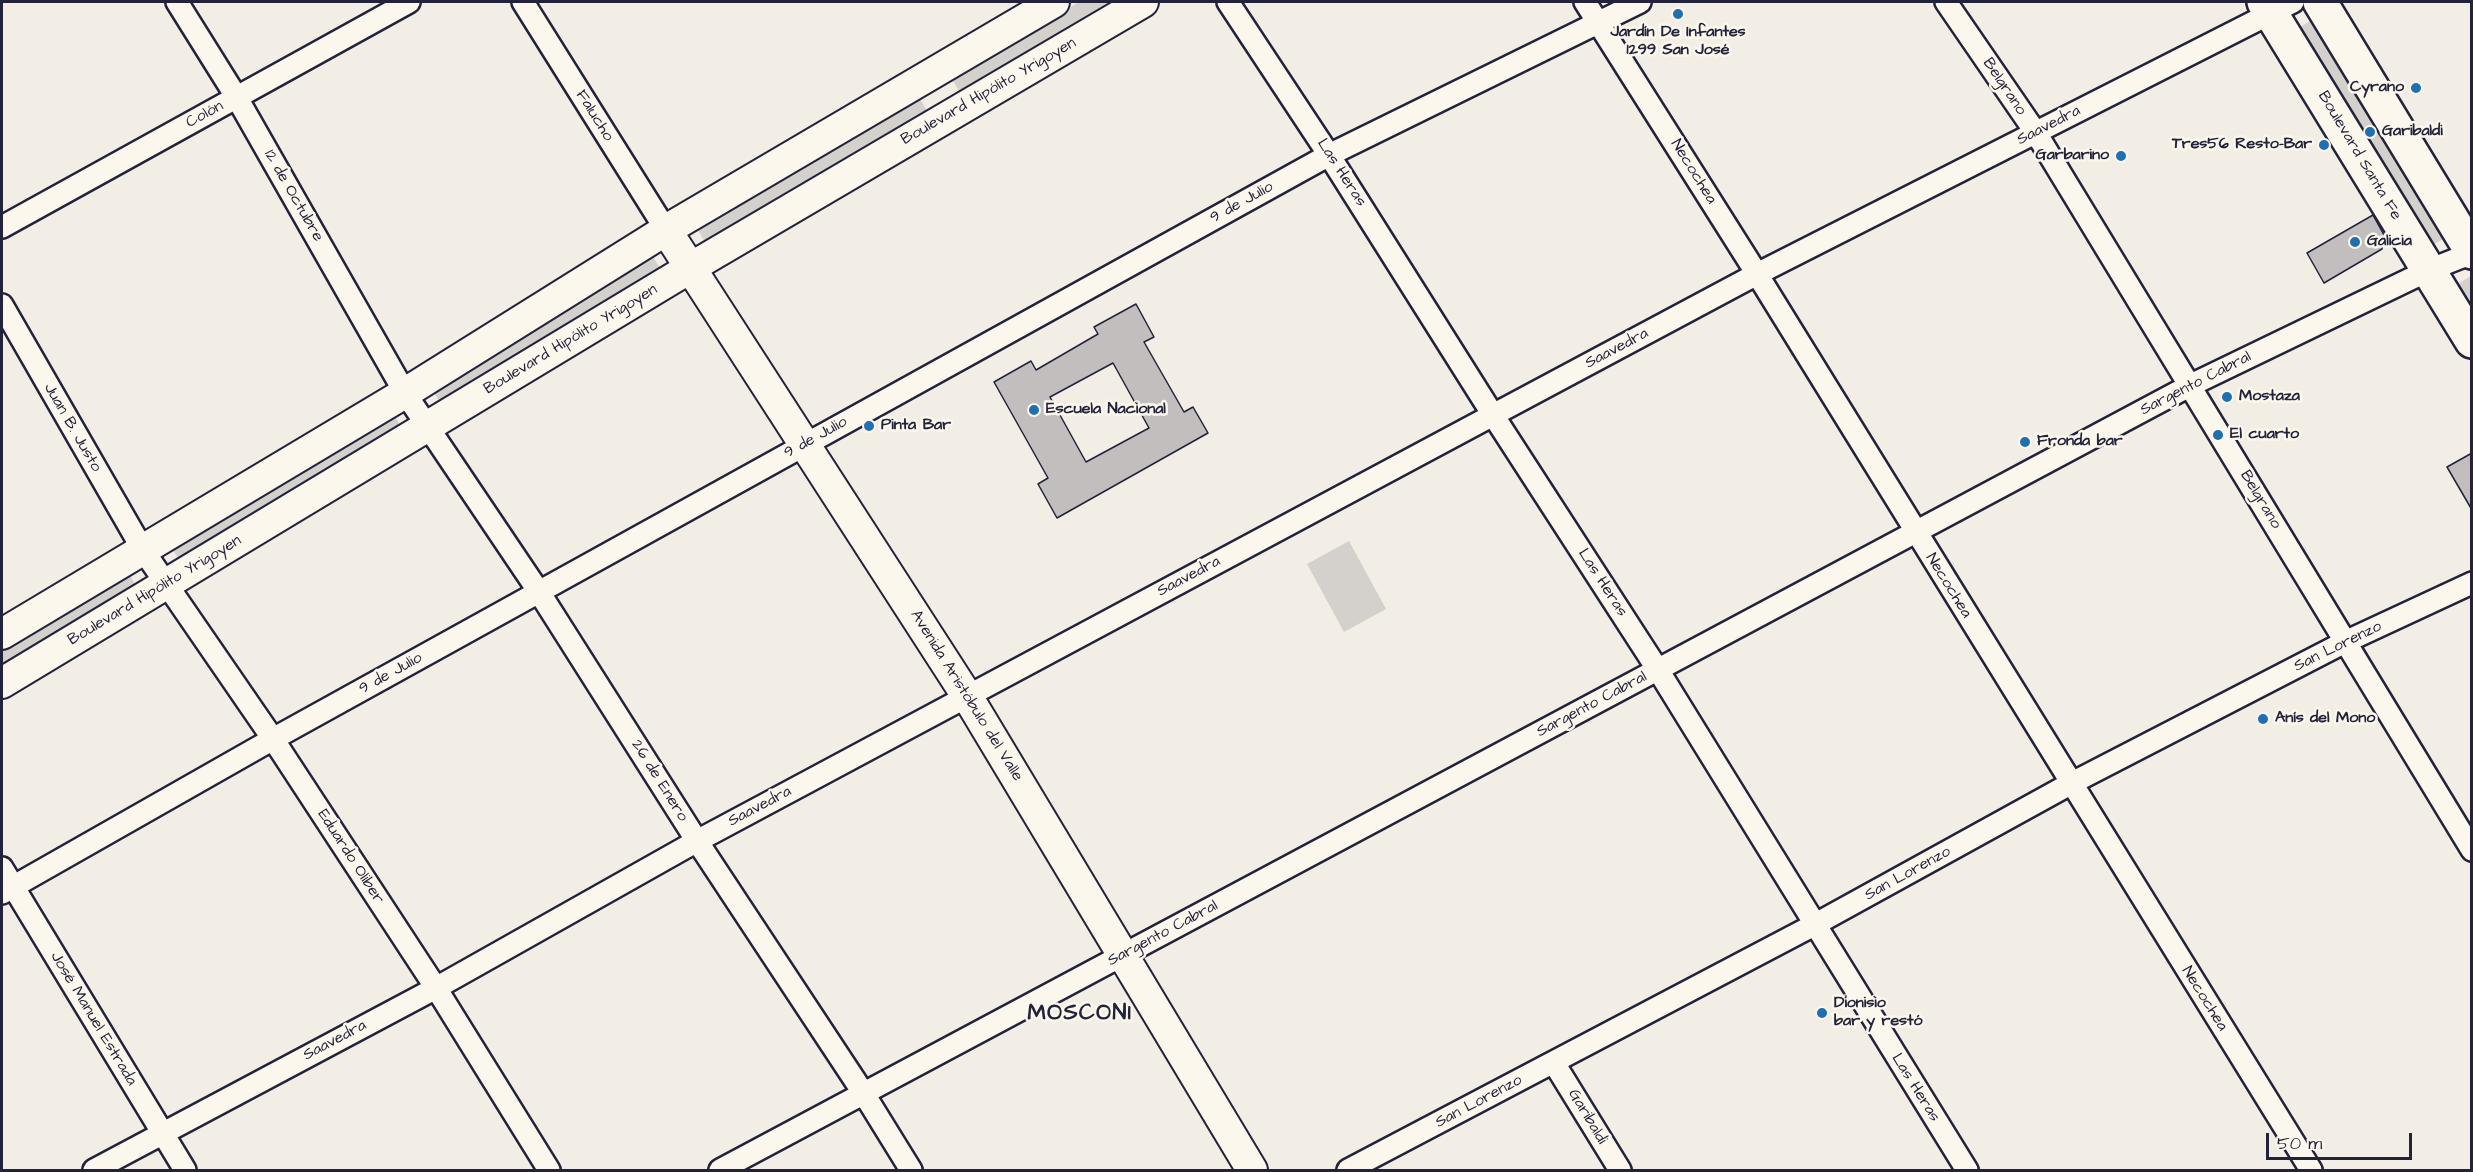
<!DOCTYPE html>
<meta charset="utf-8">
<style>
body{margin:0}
#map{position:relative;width:2473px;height:1172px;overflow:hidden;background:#f2eee5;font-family:"Architects Daughter",sans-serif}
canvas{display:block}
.frame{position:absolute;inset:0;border:3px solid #22223b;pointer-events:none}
.scale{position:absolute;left:2266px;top:1133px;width:146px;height:27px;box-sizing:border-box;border:3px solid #22223b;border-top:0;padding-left:8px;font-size:18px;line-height:21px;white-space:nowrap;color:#22223b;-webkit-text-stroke:4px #fbf7ec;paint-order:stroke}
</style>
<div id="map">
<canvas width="2473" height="1172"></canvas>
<div class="frame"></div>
<div class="scale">50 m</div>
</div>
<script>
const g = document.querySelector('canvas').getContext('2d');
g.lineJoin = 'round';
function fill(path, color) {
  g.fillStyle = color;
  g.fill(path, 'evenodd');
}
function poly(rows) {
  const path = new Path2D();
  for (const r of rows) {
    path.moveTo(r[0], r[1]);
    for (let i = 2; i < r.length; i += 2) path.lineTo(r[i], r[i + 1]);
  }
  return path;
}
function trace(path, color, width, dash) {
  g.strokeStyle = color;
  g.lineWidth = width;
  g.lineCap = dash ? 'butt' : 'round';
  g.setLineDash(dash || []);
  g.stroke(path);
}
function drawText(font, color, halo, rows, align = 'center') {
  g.font = font + ' "Architects Daughter",sans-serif';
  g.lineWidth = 5;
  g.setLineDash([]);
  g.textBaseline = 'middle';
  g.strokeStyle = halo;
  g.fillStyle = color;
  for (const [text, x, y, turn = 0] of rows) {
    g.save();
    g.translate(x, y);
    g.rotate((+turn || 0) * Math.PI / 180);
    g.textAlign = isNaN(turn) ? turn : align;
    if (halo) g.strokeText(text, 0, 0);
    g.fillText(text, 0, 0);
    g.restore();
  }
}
fill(poly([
 [1079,2,1110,2,960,92,951,78],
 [2315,18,2448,236,2428,248,2295,30],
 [919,97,927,111,706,244,698,230],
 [653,257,662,271,441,404,432,390],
 [2471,276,2471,318,2453,287],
 [394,415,402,428,180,562,172,548],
 [1349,541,1386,609,1344,632,1307,564],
 [128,572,138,590,2,673,2,649]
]), '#d4d1cc');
const building = poly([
 [2373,215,2384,235,2382,249,2324,283,2307,253,2373,215],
 [1136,304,1154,337,1144,342,1184,412,1193,407,1208,433,1057,518,1038,484,1048,478,994,382,1031,361,1036,370,1098,334,1094,327,1136,304],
 [1113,363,1149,428,1086,462,1050,397,1113,363],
 [2472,453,2472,510,2447,467,2472,453]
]);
fill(building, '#c2bebe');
trace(building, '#22223b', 1.5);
const street = poly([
 [177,2,237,98,405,393,539,592,697,841,864,1094,911,1170],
 [523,2,666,230],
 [1228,2,1329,155,1493,415,1658,670,1967,1170],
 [1585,2,1757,274,2311,1170],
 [1946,2,2036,133,2472,850],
 [2,227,409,2],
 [2,305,143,550,273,739,436,988,549,1170],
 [2,868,185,1170],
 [2,893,273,739,1329,155,1640,2],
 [1554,1063,1620,1170],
 [94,1170,436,988,697,841,1493,415,1757,274,2293,2],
 [720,1170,2191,385,2429,270,2472,253],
 [1348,1170,1814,925,2070,784,2345,642,2472,583]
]);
const secondary = poly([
 [666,230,967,696,1252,1170],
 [2,634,405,393,666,230,1054,2],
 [2,683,690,268,1143,2]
]);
const primary = poly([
 [2264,2,2472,341],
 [2320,2,2472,252]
]);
trace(street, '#22223b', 26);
trace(secondary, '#22223b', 34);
trace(primary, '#22223b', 38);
trace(street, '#fbf7ec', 21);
trace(secondary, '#fbf7ec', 30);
trace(primary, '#fbf7ec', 33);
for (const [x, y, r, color] of [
 [1678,14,6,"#1f6fb2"],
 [2416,88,6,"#1f6fb2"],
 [2370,132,6,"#1f6fb2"],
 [2324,145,6,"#1f6fb2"],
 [2121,156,6,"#1f6fb2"],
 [2355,242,6,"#1f6fb2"],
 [2227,397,6,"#1f6fb2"],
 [1034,410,6,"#1f6fb2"],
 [869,426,6,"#1f6fb2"],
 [2218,435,6,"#1f6fb2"],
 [2025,442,6,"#1f6fb2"],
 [2263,719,6,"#1f6fb2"],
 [1822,1013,6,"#1f6fb2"]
]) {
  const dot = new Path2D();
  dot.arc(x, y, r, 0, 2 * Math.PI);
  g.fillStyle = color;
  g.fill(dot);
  trace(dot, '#fbf7ec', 2);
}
drawText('bold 16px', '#22223b', '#fbf7ec', [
 ["Jardín De Infantes",1678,33,"center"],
 ["1299 San José",1678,51,"center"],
 ["Cyrano",2404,88,"right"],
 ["Garibaldi",2382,132],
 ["Tres56 Resto-Bar",2312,145,"right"],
 ["Garbarino",2109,156,"right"],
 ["Galicia",2367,242],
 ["Mostaza",2239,397],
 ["Escuela Nacional",1046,410],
 ["Pinta Bar",881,426],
 ["El cuarto",2230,435],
 ["Fronda bar",2037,442],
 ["Anís del Mono",2275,719],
 ["Dionisio",1834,1004],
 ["bar y restó",1834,1022]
], 'left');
drawText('16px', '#22223b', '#fbf7ec', [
 ["Belgrano",2004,87,56],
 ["Boulevard Hipólito Yrigoyen",989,92,-30],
 ["Colón",205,115,-29],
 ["Falucho",594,116,58],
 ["Saavedra",2049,126,-27],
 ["Boulevard Santa Fe",2359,156,59],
 ["Necochea",1693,172,58],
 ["Las Heras",1341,173,57],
 ["12 de Octubre",293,196,60],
 ["9 de Julio",1242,203,-29],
 ["Boulevard Hipólito Yrigoyen",571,340,-31],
 ["Saavedra",1617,349,-28],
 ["Sargento Cabral",2196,384,-27],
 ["Juan B. Justo",72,428,60],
 ["9 de Julio",816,438,-29],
 ["Belgrano",2260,500,59],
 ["Saavedra",1189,577,-28],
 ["Las Heras",1602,583,57],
 ["Necochea",1948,586,58],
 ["Boulevard Hipólito Yrigoyen",155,591,-31],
 ["San Lorenzo",2338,647,-26],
 ["9 de Julio",391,674,-29],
 ["Avenida Aristóbulo del Valle",966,696,58],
 ["Sargento Cabral",1592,705,-28],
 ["26 de Enero",659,781,58],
 ["Saavedra",760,807,-28],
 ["Eduardo Oliber",350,857,57],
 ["San Lorenzo",1908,874,-29],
 ["Sargento Cabral",1163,934,-28],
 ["Necochea",2204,999,58],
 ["José Manuel Estrada",93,1019,59],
 ["Saavedra",335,1041,-28],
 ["Las Heras",1915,1088,58],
 ["San Lorenzo",1479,1102,-28],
 ["Garibaldi",1587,1117,59]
]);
g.letterSpacing = '1.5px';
drawText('bold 22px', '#22223b', '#fbf7ec', [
 ["MOSCONI",1080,1014]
]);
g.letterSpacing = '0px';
</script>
